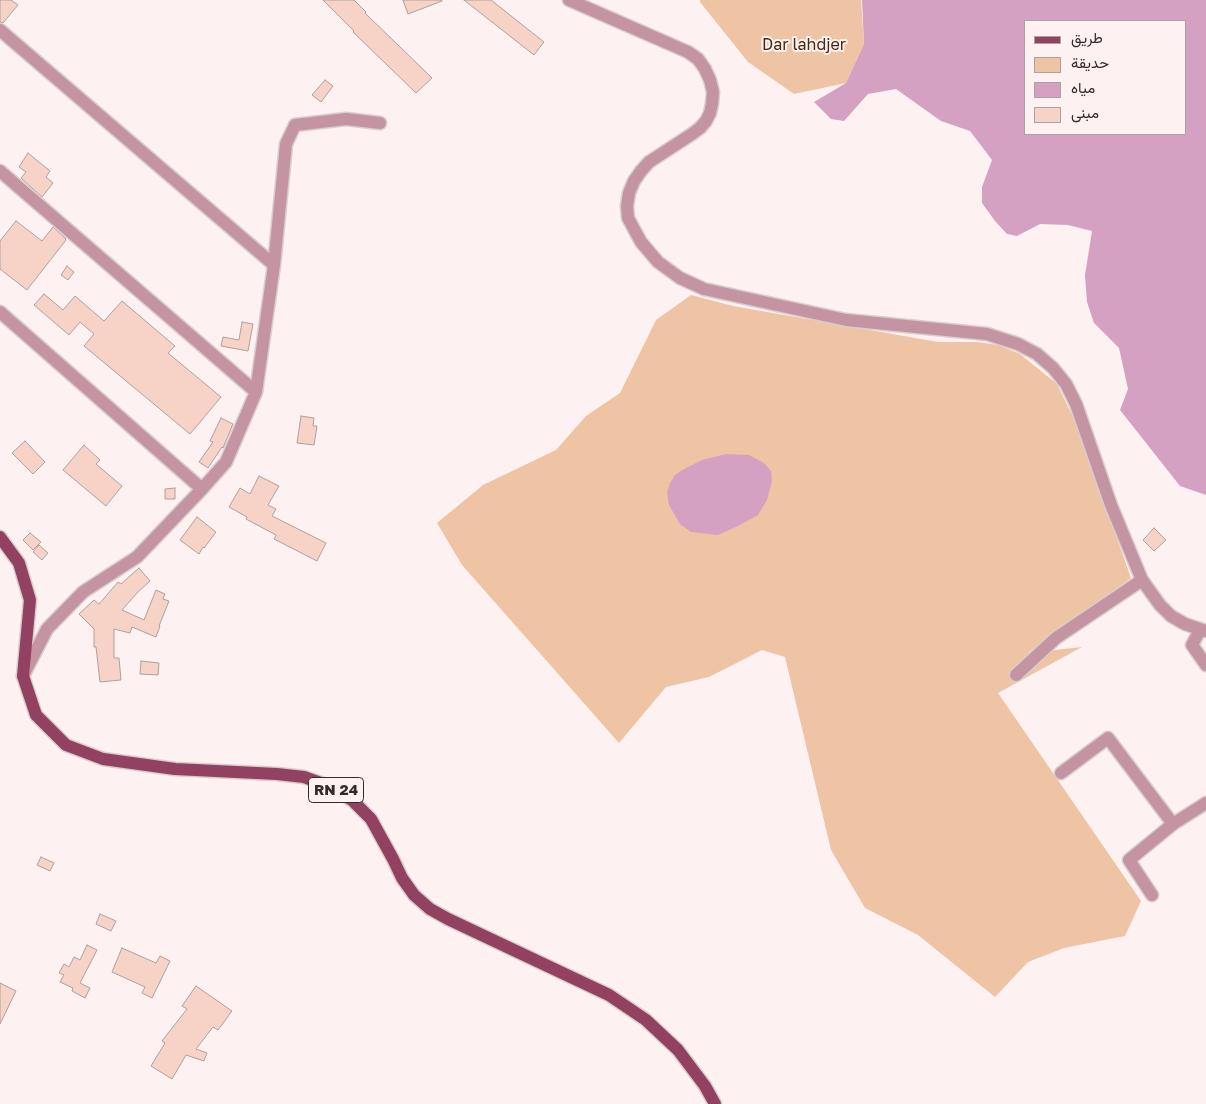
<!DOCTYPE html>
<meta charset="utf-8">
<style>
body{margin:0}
#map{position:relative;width:1206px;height:1104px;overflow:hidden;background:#fef1f1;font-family:"Golos Text",Vazirmatn,sans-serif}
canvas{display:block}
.legend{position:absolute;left:1024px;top:20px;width:162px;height:115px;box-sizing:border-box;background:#fef1f1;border:1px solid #aca2a2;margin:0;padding:6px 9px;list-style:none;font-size:15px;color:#312b2b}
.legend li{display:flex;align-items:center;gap:10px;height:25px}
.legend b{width:25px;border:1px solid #aca2a2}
</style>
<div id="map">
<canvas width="1206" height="1104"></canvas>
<ul class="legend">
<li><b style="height:6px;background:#924160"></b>طريق</li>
<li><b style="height:14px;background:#eec4a5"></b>حديقة</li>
<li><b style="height:14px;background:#d4a1c3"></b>مياه</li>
<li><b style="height:14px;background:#f7d2c6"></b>مبنى</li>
</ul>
</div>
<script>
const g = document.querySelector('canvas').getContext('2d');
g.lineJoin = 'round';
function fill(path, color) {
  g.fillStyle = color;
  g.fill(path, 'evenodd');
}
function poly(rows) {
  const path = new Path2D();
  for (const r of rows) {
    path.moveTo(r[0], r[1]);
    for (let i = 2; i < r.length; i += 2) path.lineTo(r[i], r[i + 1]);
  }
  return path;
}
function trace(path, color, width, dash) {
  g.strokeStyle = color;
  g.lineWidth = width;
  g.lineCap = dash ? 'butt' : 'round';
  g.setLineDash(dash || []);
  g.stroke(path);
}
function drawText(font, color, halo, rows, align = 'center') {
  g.font = font + ' "Golos Text",sans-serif';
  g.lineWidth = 4;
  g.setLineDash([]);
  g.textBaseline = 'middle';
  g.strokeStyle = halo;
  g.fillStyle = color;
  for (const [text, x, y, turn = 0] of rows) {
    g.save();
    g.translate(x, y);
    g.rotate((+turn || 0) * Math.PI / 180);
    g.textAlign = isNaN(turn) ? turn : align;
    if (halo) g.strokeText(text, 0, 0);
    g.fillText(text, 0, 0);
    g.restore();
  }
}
fill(poly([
 [700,0,861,0,864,44,846,83,794,94,748,62,700,2],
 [691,295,733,306,938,342,978,342,998,345,1020,354,1057,384,1077,425,1131,578,1028,653,1082,647,998,693,1141,901,1125,936,1064,948,1028,962,995,997,918,935,865,908,831,850,785,657,762,650,709,677,666,687,619,743,462,565,437,523,483,485,556,450,586,416,620,393,656,320]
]), '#eec4a5');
fill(poly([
 [862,0,1206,0,1206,495,1180,486,1120,410,1128,389,1119,348,1094,323,1087,302,1085,275,1092,231,1068,225,1040,224,1017,236,1007,234,995,221,982,203,982,187,992,160,970,131,941,121,896,89,868,94,844,121,831,119,814,102,846,83,864,44],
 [1185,21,1185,134,1025,134,1025,21],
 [726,454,749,455,764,463,771,471,772,481,767,500,758,515,738,526,718,535,691,532,680,524,669,505,667,492,670,483,675,475,684,469,702,460]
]), '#d4a1c3');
const building = poly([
 [0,0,11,0,18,5,3,23,0,22,0,0],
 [323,0,354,0,366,12,365,13,432,78,416,93,353,32,354,31,323,0],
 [403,0,442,0,442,1,408,14,403,0],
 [464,0,491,0,544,42,534,55,464,0],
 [325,80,333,86,321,102,312,95,325,80],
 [28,153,50,171,46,177,53,183,42,197,21,178,26,172,19,167,28,153],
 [16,221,42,241,53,227,66,239,65,240,66,240,27,290,0,269,0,241,16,221],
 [67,266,74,272,68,280,61,275,67,266],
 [44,294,63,310,75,296,104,321,122,301,175,346,168,353,221,397,190,434,84,346,94,334,80,322,69,335,34,305,44,294],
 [242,322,253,324,248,351,221,346,223,337,239,340,242,322],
 [301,416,314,418,313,426,317,426,314,445,297,443,301,416],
 [221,418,233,424,223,448,222,447,208,468,199,462,213,442,210,441,221,418],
 [25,441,45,462,33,474,12,453,25,441],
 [84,445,100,460,96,464,122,486,106,506,63,470,84,445],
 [259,476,279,486,268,505,276,509,272,516,326,543,317,561,274,539,276,535,246,519,247,517,229,507,240,488,250,494,259,476],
 [175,488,175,499,165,499,165,489,175,488],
 [197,517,216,532,204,548,203,547,199,554,180,540,197,517],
 [1154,528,1166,540,1154,551,1143,540,1154,528],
 [30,533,41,542,33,550,23,540,30,533],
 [39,545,48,553,42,560,33,552,39,545],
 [139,568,150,581,137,593,122,610,144,620,156,590,165,594,163,599,169,601,159,626,160,626,156,637,132,627,130,633,114,629,114,658,119,658,121,680,100,682,96,647,94,647,94,629,79,614,94,600,99,604,118,582,121,584,139,568],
 [141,661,159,663,158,675,140,674,141,661],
 [41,857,54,863,50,871,37,865,41,857],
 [100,914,116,921,111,931,96,924,100,914],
 [87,945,97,950,80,983,90,988,85,998,72,991,73,988,60,982,64,975,59,973,64,964,69,967,74,957,80,960,87,945],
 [122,948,156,963,160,956,170,961,152,998,142,993,145,987,112,972,122,948],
 [0,983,16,991,0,1024,0,983],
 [196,986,232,1011,218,1030,213,1027,196,1049,207,1053,204,1061,186,1055,172,1079,151,1066,165,1043,162,1041,187,1009,182,1006,196,986]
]);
fill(building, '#f7d2c6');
trace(building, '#aea09c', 1);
const minor = poly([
 [0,30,274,265],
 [0,171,256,392],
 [0,312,202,489],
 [1200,630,1192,645,1206,665],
 [1016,675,1056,638,1142,580],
 [23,676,47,629,83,592,137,557,202,489,226,462,256,392,274,265,286,144,295,125,346,119,380,123],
 [1061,773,1108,738,1173,824],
 [1152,895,1129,860,1173,824,1206,803]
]);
const tertiary = poly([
 [569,0,688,52,698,59,705,69,710,80,713,92,712,104,710,113,706,121,700,128,692,134,649,162,641,171,634,181,629,193,627,206,628,218,641,242,658,262,680,278,704,289,846,320,987,334,1018,344,1037,354,1053,368,1066,384,1076,404,1111,505,1142,580,1160,605,1171,616,1185,624,1206,631]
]);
const primary = poly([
 [0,537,19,563,30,600,23,676,36,715,66,745,103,759,175,769,277,774,304,777,329,786,352,800,371,819,393,859,402,878,414,895,430,909,448,919,609,995,646,1020,678,1050,705,1086,715,1104]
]);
trace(minor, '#d9cdcd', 15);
trace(tertiary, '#d9cdcd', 15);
trace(primary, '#d9cdcd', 15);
trace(minor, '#c494a2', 12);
trace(tertiary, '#c494a2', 12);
trace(primary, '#924160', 12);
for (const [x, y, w] of [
 [336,790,55]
]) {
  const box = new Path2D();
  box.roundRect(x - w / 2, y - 12.5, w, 25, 4);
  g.fillStyle = '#fef1f1';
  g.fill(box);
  trace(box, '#312b2b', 1);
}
drawText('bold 15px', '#312b2b', null, [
 ["RN 24",336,790]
]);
drawText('16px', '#49290d', '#fef1f1', [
 ["Dar lahdjer",804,45]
]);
</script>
